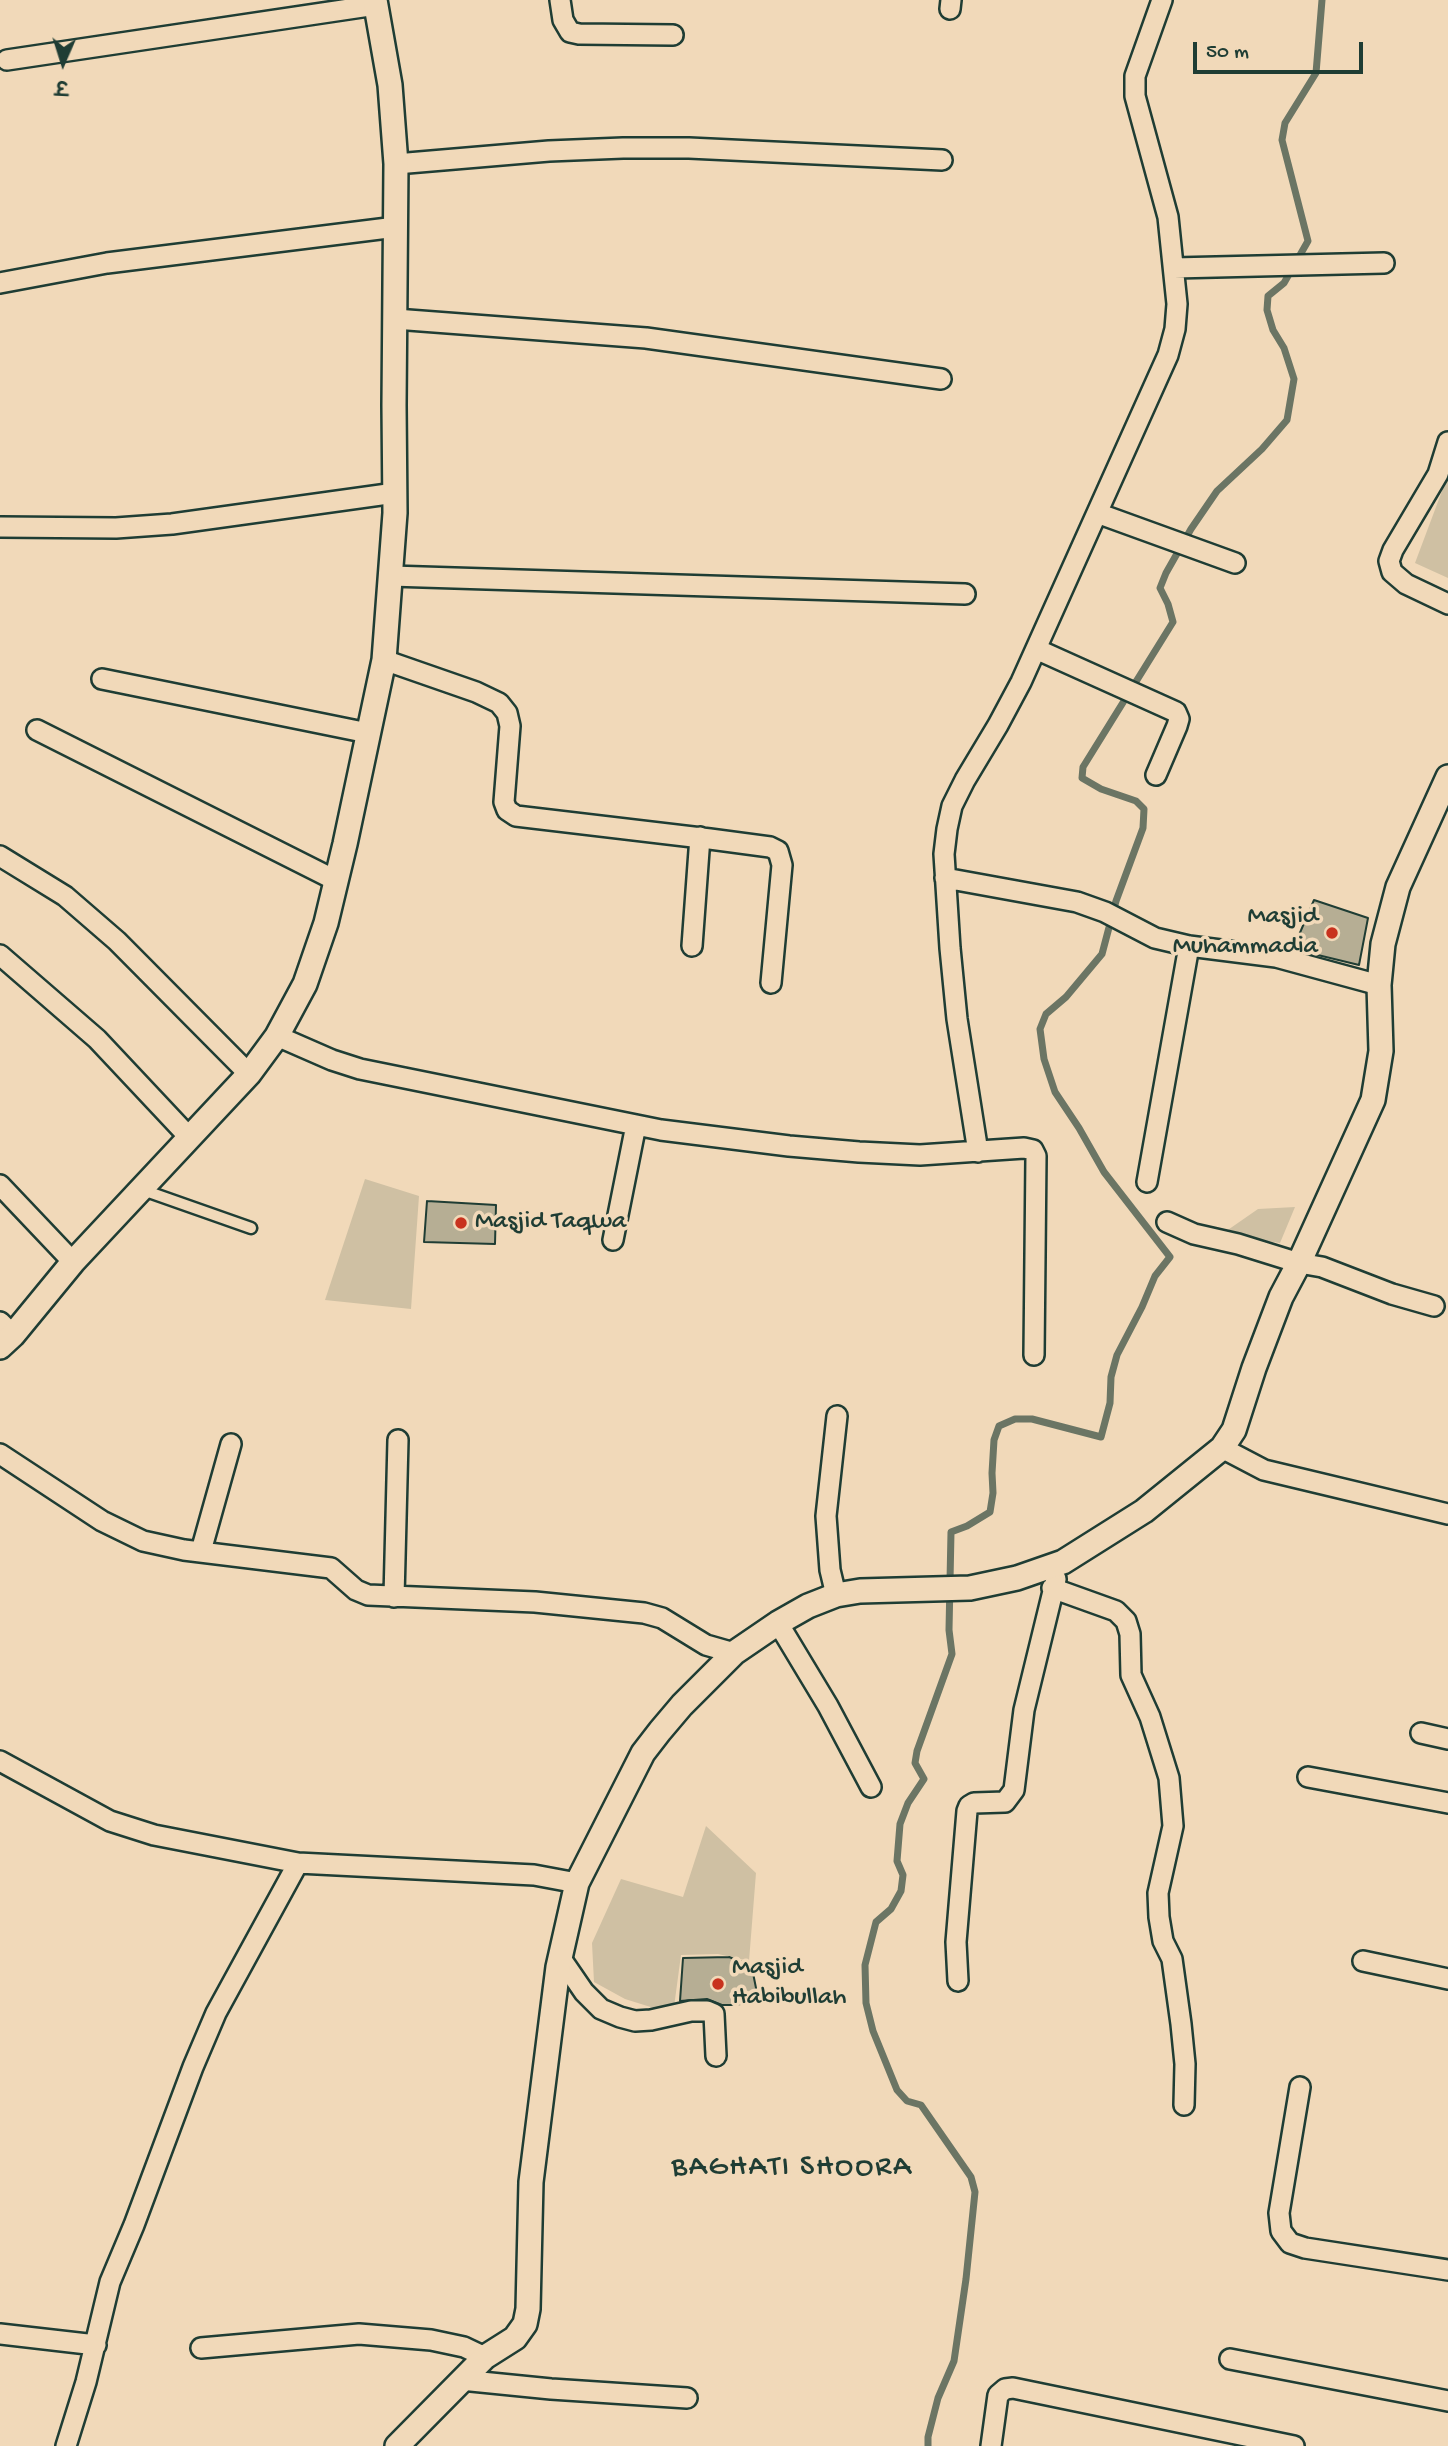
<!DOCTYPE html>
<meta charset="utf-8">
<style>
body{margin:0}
#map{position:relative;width:1448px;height:2446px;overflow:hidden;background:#f1d9b9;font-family:"Gochi Hand","Playpen Sans Deva",sans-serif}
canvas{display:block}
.north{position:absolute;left:28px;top:28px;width:70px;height:70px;-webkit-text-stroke:5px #f1d9b9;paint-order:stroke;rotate:183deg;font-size:19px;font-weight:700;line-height:28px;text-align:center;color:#1f3d34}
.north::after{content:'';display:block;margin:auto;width:24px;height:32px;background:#1f3d34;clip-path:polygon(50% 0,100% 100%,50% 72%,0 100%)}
.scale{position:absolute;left:1193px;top:42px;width:170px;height:32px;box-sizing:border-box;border:4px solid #1f3d34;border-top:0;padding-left:9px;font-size:21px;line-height:24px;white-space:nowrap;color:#1f3d34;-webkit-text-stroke:5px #f1d9b9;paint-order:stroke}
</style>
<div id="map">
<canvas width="1448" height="2446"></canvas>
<div class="north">उ</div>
<div class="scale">50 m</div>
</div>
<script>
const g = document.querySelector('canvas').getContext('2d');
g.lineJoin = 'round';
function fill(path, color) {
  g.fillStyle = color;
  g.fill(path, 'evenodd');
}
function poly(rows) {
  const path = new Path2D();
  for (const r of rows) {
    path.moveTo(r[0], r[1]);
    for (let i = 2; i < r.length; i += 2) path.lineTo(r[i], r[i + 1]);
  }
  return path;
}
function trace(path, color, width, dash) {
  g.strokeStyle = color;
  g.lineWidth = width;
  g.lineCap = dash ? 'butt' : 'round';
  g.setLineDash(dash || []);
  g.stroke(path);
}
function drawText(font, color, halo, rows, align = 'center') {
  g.font = font + ' "Gochi Hand",sans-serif';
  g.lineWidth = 7;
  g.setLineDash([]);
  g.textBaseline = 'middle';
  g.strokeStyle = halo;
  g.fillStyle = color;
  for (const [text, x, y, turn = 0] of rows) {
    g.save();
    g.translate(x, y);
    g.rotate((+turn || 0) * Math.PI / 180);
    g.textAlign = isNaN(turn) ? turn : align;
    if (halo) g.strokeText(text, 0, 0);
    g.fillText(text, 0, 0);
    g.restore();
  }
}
fill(poly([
 [1448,475,1448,578,1415,563],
 [365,1179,419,1196,411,1309,325,1300],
 [1295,1207,1280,1243,1222,1234,1258,1209],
 [706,1826,756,1873,749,1961,718,1954,681,1955,674,2007,657,2009,625,1999,594,1982,592,1943,621,1879,683,1897]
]), '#cfc0a3');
trace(poly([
 [928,2446,928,2437,938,2398,954,2361,966,2279,975,2192,971,2177,921,2105,907,2101,897,2090,873,2031,866,2003,865,1965,876,1922,891,1909,901,1891,903,1875,897,1861,900,1824,908,1803,924,1779,915,1763,917,1751,952,1654,949,1630,951,1532,967,1526,990,1512,993,1493,992,1473,994,1440,999,1426,1015,1419,1032,1419,1101,1437,1110,1403,1111,1377,1117,1355,1142,1307,1155,1276,1170,1257,1104,1172,1079,1128,1055,1092,1044,1059,1040,1029,1046,1014,1066,997,1102,954,1116,901,1143,828,1144,809,1136,801,1101,789,1082,778,1083,767,1173,622,1168,604,1160,588,1166,573,1191,529,1217,491,1262,449,1287,420,1294,379,1284,348,1273,330,1267,310,1268,296,1284,283,1308,241,1282,140,1285,123,1316,73,1322,0]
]), '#6b7564', 7);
const building = poly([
 [1314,900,1368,918,1359,965,1293,949,1314,900],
 [427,1201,496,1205,495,1244,424,1242,427,1201],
 [729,1957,747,1964,753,1973,756,1988,755,1994,750,1999,741,2004,731,2005,722,2005,707,1999,680,2001,683,1958,729,1957]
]);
fill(building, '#b6ae94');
trace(building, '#1f3d34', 2);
const service = poly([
 [143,1190,251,1228]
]);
const minor = poly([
 [560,0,563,20,570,32,579,34,673,35],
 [950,9,951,0],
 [7,60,376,5],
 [396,164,549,151,623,148,689,148,942,160],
 [1174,268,1384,263],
 [0,283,107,263,396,227],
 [395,319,646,338,941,379],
 [1448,442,1438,474,1393,550,1389,561,1392,572,1406,584,1448,604],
 [1097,513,1235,563],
 [1,527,116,528,172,524,395,493],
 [391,576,965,594],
 [1036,649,1176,712,1179,719,1177,726,1156,775],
 [384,660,476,692,499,703,507,713,510,726,504,802,507,810,516,816,710,839,770,847,778,851,782,865,771,983],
 [102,679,368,733],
 [37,730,337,881],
 [0,856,65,896,117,941,249,1074],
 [945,878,1077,902,1105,912,1155,938,1189,946,1276,957,1379,985],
 [692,946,700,837],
 [0,955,97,1039,189,1137],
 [277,1036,332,1060,360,1069,661,1130,789,1146,859,1152,920,1155,1024,1148,1033,1150,1036,1156,1034,1355],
 [978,1152,957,1019,950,948,944,854,947,829,952,806,965,780,998,725,1021,682,1168,355,1175,329,1177,304,1168,217,1135,96,1135,76,1162,0],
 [1147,1182,1189,946],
 [0,1185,73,1262],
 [1167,1222,1194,1234,1238,1244,1299,1263,1322,1267,1392,1294,1434,1306],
 [613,1240,636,1125],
 [0,1322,13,1335],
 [1222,1448,1264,1470,1448,1514],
 [0,1454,102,1521,143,1541,184,1550,331,1568,356,1590,368,1595,535,1602,644,1613,662,1618,706,1645,734,1653],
 [201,1551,231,1444],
 [1052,1588,1116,1611,1126,1621,1130,1634,1131,1675,1150,1717,1169,1778,1173,1826,1158,1893,1159,1917,1163,1941,1172,1959,1181,2024,1185,2064,1184,2105],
 [836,1595,830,1570,826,1516,837,1416],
 [394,1597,398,1440],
 [778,1623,828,1706,871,1787],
 [1421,1733,1448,1739],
 [0,1761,110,1821,154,1835,298,1863,534,1875,577,1883],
 [1308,1777,1448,1803],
 [560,1957,584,1992,601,2009,620,2017,635,2021,651,2020,691,2011,707,2011,714,2014,716,2056],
 [1363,1961,1448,1979],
 [958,1981,956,1942,967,1811,969,1806,974,1803,1005,1802,1014,1790,1024,1710,1056,1579],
 [1300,2087,1279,2213,1281,2231,1290,2243,1305,2248,1448,2270],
 [0,2334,96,2345],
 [201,2348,359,2334,431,2340,464,2347,485,2357],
 [1230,2359,1448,2401],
 [461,2380,551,2389,687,2398],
 [66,2446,86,2382,110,2282,134,2225,193,2067,216,2013,298,1863],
 [991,2446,998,2395,1005,2389,1013,2388,1294,2446]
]);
const tertiary = poly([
 [0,1347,13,1335,73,1262,249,1074,277,1036,305,984,326,923,345,844,384,660,395,513,394,405,396,164,390,85,375,0],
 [397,2446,485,2357,515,2338,525,2324,528,2309,531,2182,558,1967,577,1883,643,1753,660,1731,682,1705,734,1653,778,1623,808,1606,836,1595,860,1591,970,1588,1017,1578,1063,1562,1144,1511,1222,1448,1234,1430,1254,1368,1281,1297,1299,1263,1373,1100,1381,1051,1379,985,1383,944,1398,887,1448,777]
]);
trace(service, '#1f3d34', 15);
trace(minor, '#1f3d34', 24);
trace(tertiary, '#1f3d34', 28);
trace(service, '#f1d9b9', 10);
trace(minor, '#f1d9b9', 19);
trace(tertiary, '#f1d9b9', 23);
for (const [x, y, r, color] of [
 [1332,933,7,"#c8321e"],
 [461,1223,7,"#c8321e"],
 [718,1984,7,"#c8321e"]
]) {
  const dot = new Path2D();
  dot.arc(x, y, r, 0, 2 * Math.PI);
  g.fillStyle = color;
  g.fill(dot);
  trace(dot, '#f1d9b9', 2.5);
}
drawText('26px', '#1f3d34', '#f1d9b9', [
 ["Masjid",1318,918,"right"],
 ["Muhammadia",1318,948,"right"],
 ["Masjid Taqwa",475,1223],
 ["Masjid",732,1969],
 ["Habibullah",732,1999]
], 'left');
g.letterSpacing = '2px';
drawText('30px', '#1f3d34', '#f1d9b9', [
 ["BAGHATI SHOORA",792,2169]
]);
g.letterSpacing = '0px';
</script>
